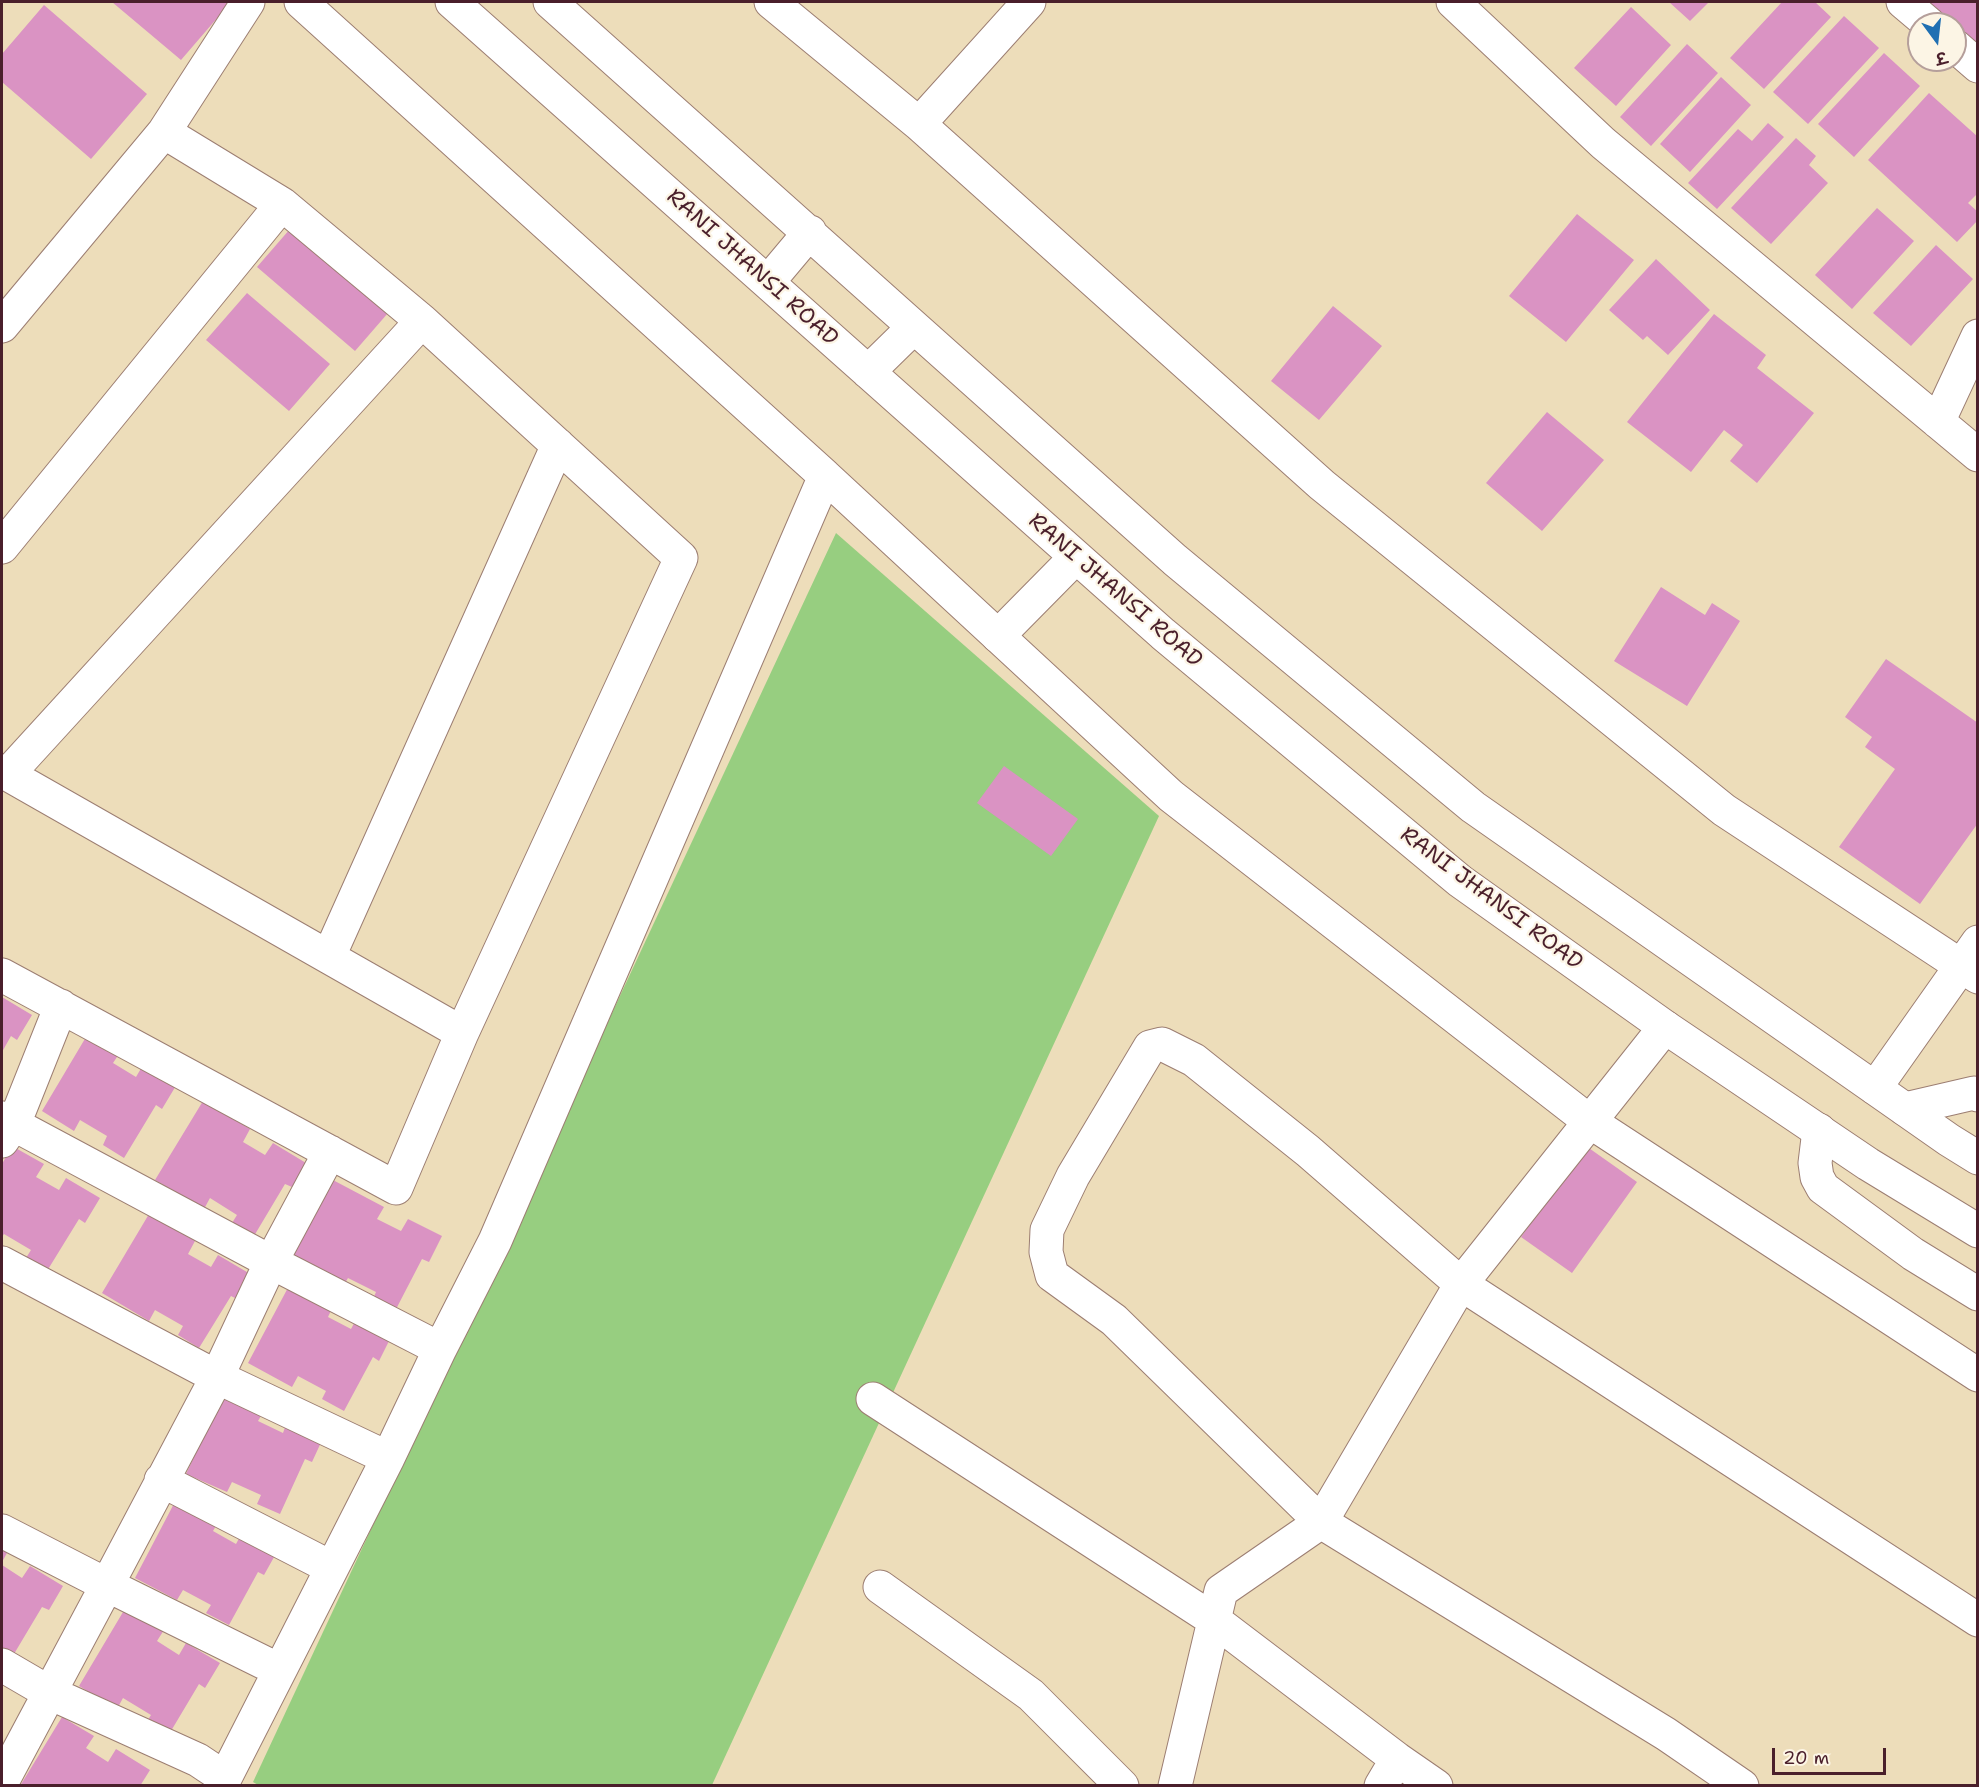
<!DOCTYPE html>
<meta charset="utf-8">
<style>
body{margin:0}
#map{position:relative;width:1979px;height:1787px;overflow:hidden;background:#edddba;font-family:"Shantell Sans","Playpen Sans Deva",sans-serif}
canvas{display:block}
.frame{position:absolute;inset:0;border:3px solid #4a1f2b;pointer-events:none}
.north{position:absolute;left:1907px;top:12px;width:60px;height:60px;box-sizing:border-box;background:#fcf5e5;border:2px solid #b59f9b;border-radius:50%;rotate:165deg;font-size:16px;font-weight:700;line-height:24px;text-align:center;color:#4a1f2b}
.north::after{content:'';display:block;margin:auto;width:21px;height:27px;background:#1f6fb2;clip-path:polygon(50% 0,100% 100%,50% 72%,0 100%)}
.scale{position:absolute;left:1772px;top:1748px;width:114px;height:27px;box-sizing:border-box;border:3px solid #4a1f2b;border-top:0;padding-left:8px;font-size:18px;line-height:21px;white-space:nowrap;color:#4a1f2b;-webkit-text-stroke:4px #fcf5e5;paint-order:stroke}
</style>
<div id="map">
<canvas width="1979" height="1787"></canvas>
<div class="frame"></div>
<div class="north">उ</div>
<div class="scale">20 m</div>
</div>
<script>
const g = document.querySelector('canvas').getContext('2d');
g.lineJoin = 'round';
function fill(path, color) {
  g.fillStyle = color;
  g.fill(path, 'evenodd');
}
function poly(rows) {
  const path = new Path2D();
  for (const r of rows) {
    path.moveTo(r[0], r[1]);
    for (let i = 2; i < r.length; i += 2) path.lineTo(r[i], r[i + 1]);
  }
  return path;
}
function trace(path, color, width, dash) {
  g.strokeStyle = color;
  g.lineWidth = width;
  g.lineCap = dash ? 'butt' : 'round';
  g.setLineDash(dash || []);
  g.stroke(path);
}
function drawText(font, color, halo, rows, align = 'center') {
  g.font = font + ' "Shantell Sans",sans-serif';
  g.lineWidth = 4.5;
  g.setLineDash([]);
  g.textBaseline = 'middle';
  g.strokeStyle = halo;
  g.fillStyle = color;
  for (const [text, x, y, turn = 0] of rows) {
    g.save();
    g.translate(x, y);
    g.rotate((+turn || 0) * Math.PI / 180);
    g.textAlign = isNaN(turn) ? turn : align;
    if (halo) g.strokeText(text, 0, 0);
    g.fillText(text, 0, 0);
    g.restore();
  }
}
fill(poly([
 [836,533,1159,816,712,1785,260,1786,253,1782]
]), '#97ce80');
fill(poly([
 [112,2,231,2,181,60],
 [1669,2,1709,2,1690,21],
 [1782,2,1815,2,1831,17,1764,89,1730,58],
 [1913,2,1978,2,1978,46,1955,35,1955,24,1932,24],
 [44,5,147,94,91,159,2,82,2,54],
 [1631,7,1671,45,1616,106,1574,68],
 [1844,16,1879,48,1808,124,1773,92],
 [1687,44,1718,73,1651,146,1620,117],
 [1884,53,1920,86,1854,157,1818,124],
 [1721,77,1751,105,1690,172,1660,144],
 [1929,93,1978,137,1978,193,1968,203,1978,212,1978,220,1957,242,1868,160],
 [1768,123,1784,137,1717,209,1688,183,1738,129,1752,141],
 [1796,138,1816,156,1809,165,1828,183,1771,244,1731,208],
 [1877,208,1914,241,1852,309,1815,275],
 [1577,214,1634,260,1566,342,1509,296],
 [290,229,388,313,355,351,257,267],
 [1936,245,1973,279,1911,346,1873,313],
 [1656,259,1710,310,1668,355,1647,336,1643,340,1609,310],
 [247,293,330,364,289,411,206,340],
 [1333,306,1382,346,1319,420,1271,381],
 [1714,314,1766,355,1757,368,1814,413,1757,483,1730,461,1743,445,1724,430,1691,472,1627,422],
 [1547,412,1604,460,1542,531,1486,483],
 [1661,587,1705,615,1712,603,1740,621,1687,706,1614,661],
 [1886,659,1978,723,1978,823,1920,904,1839,847,1895,769,1865,747,1872,737,1845,717],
 [1004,766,1078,819,1051,856,977,803],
 [2,997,32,1015,17,1040,11,1036,2,1052],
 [89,1032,121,1051,113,1063,136,1077,143,1065,177,1084,162,1109,156,1105,124,1158,103,1145,107,1136,80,1120,74,1131,42,1111],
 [203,1101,250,1129,243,1142,265,1155,273,1143,306,1163,292,1187,285,1184,254,1236,232,1223,237,1215,210,1198,204,1209,155,1180],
 [12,1146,44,1164,36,1177,59,1190,66,1178,100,1198,85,1223,79,1219,47,1271,26,1258,31,1250,4,1234,2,1237,2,1164],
 [1586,1146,1637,1182,1572,1273,1521,1237],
 [331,1179,384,1207,377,1219,401,1231,408,1219,442,1236,429,1262,422,1259,394,1313,372,1301,376,1292,348,1278,342,1288,289,1261],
 [149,1214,195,1241,188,1254,211,1267,218,1255,252,1275,237,1299,231,1296,199,1348,178,1335,183,1326,155,1310,149,1321,102,1293],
 [291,1282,334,1304,328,1317,351,1329,358,1316,392,1335,379,1361,373,1357,344,1411,322,1399,326,1391,298,1376,292,1387,248,1363],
 [225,1391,265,1409,258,1421,283,1433,288,1419,324,1436,312,1462,305,1459,280,1514,257,1504,261,1495,232,1482,227,1492,186,1474],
 [178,1496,220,1519,213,1531,236,1544,243,1531,278,1550,264,1575,258,1572,229,1625,206,1613,211,1605,183,1590,177,1600,135,1578],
 [2,1549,7,1553,2,1562],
 [2,1565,22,1578,30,1566,63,1586,49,1610,42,1607,11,1659,2,1653],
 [126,1607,164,1630,157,1641,179,1655,186,1643,220,1663,205,1688,199,1684,168,1736,146,1723,151,1715,123,1698,117,1709,79,1686],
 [62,1717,94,1736,86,1748,108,1762,116,1749,150,1770,140,1786,20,1786]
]), '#da93c3');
const minor = poly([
 [301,2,825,476],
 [771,2,919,124,1322,485,1724,810,1978,977],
 [1453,2,1603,143,1978,455],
 [1903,2,1929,24],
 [1955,46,1978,66],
 [919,124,1029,2],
 [164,132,248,2],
 [2,326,164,132,282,204,422,321,681,558,462,1033,396,1188,2,975],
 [1938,422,1978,336],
 [2,547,282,204],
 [2,771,462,1033],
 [8,774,422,321],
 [329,956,558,445],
 [1875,1088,1978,942],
 [2,1118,271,1262,440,1349],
 [2,1141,14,1124,61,1006],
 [2,1263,217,1377,388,1458],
 [873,1399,1214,1620,1397,1759,1436,1786],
 [161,1480,332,1568],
 [2,1531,107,1585,217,1377,271,1262,330,1152],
 [880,1587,1031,1695,1122,1786],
 [2,1665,50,1693,198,1760,225,1778],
 [2,1782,107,1585,279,1670],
 [221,1786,388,1458,440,1349,495,1241,825,476,1171,796,1589,1121,1978,1375],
 [1175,1786,1221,1591,1321,1522,1461,1284,1665,1027],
 [1381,1786,1397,1759],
 [1742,1786,1666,1734,1321,1522,1114,1320,1052,1275,1046,1252,1047,1230,1073,1176,1150,1047,1162,1044,1194,1060,1308,1151,1461,1284,1978,1620]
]);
const secondary = poly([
 [1905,1109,1974,1093,1978,1095],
 [1819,1130,1815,1163,1817,1177,1823,1188,1913,1254,1978,1294]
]);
const trunk = poly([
 [452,2,1163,634,1460,881,1665,1027,1868,1164,1978,1231],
 [550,2,1175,560,1473,807,1949,1140,1978,1158],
 [768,282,810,232],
 [868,372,914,327],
 [998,636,1076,557]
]);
trace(minor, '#9c7e72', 35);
trace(secondary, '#9c7e72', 35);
trace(trunk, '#9c7e72', 35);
trace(minor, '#fff', 33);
trace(secondary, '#fff', 33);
trace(trunk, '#fff', 33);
drawText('22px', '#4a1f2b', '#fcf5e5', [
 ["RANI JHANSI ROAD",752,268,42],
 ["RANI JHANSI ROAD",1115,591,41],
 ["RANI JHANSI ROAD",1491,899,37]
]);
</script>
